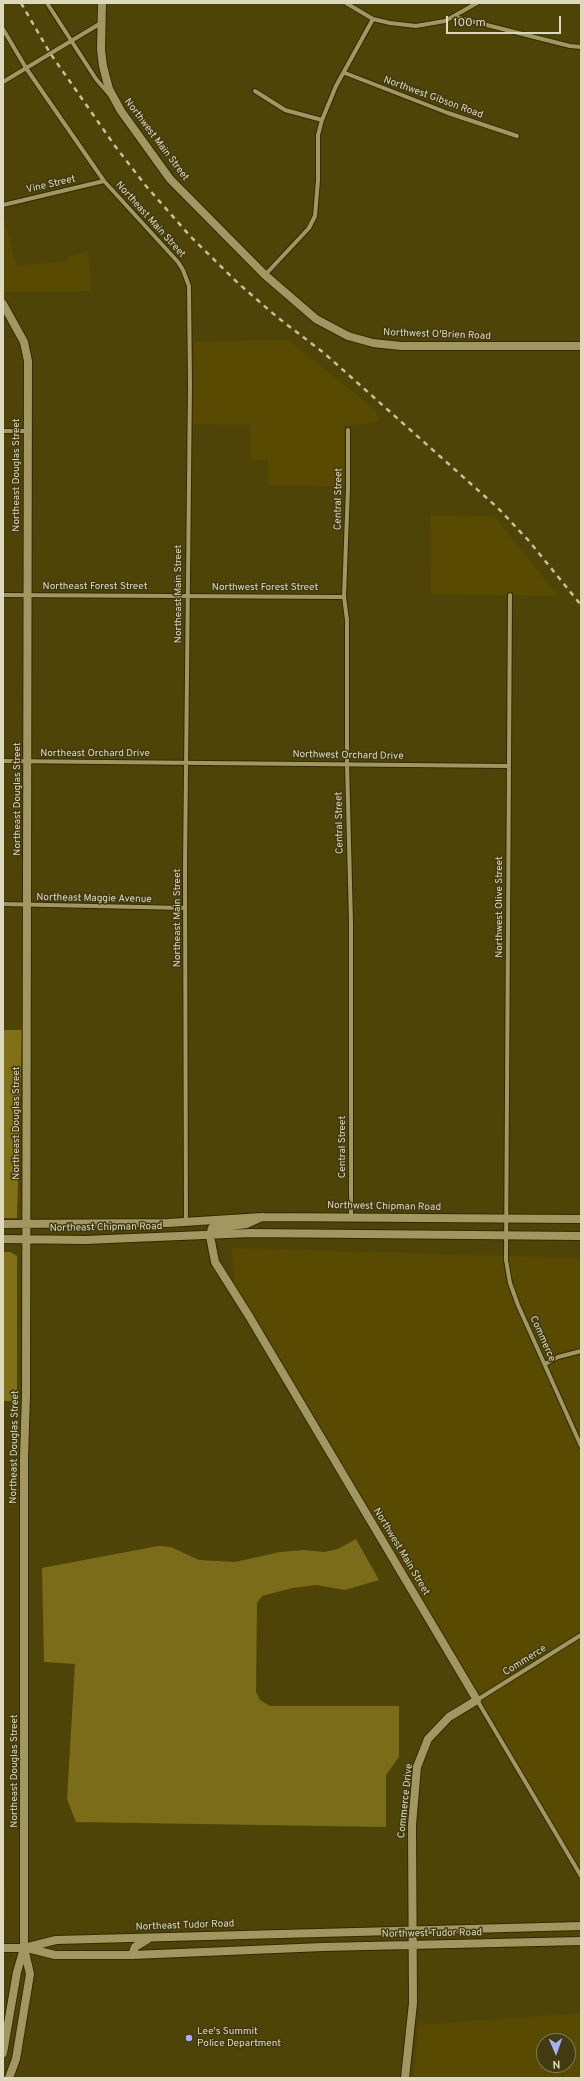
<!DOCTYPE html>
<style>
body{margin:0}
#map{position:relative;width:584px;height:2081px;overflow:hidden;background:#4f4408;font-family:Overpass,sans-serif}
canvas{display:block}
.frame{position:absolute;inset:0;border:4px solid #ded8bd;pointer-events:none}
.north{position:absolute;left:536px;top:2033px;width:40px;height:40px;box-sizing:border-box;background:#423a10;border:1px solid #807955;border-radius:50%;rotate:178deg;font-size:11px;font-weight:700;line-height:16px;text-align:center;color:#ded8bd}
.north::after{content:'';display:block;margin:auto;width:14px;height:18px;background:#a7b0fc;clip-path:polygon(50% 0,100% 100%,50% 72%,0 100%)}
.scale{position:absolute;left:446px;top:16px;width:115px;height:18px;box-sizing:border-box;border:2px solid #ded8bd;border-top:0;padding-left:5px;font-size:12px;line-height:14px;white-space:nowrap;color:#ded8bd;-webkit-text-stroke:3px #423a10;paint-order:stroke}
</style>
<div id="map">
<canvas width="584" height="2081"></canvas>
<div class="frame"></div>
<div class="north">N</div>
<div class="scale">100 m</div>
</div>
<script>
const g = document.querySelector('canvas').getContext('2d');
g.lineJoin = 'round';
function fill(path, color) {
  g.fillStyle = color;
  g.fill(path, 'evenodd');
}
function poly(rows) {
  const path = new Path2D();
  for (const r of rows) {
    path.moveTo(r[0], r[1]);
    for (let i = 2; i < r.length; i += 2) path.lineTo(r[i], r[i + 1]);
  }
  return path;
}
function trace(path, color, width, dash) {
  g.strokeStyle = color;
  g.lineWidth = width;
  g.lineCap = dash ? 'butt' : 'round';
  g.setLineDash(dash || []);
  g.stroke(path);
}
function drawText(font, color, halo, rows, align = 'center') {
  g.font = font + ' Overpass,sans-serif';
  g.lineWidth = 3;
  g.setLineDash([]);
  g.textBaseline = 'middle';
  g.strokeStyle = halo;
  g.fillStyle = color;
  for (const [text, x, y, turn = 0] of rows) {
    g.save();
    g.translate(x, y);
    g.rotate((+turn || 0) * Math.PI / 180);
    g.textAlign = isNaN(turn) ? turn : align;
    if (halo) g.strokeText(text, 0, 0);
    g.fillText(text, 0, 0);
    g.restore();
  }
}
fill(poly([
 [3,212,16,266,68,261,68,256,89,252,91,291,3,292],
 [289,340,377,412,379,422,344,426,344,486,268,485,268,460,251,459,250,425,193,424,194,342],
 [430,515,494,516,558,596,431,594],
 [232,1248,581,1258,581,1883,518,1770,235,1295],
 [3,1601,5,1921,3,1921],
 [581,2013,581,2078,414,2078,418,2025],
 [544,2041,568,2041,568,2065,544,2065]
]), '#584b01');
fill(poly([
 [3,1030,22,1030,17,1218,3,1218],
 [3,1252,10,1252,17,1256,17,1401,3,1401]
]), '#817116');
fill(poly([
 [356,1539,379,1580,345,1590,316,1585,292,1588,262,1596,257,1603,256,1692,260,1700,270,1706,399,1706,399,1757,386,1775,386,1827,76,1822,67,1799,75,1664,44,1662,42,1568,158,1546,171,1547,199,1560,235,1562,280,1552,304,1550,324,1552,338,1549]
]), '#7b6c19');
const street = poly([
 [47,3,96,79,109,94],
 [346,3,373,19,390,23,416,26,445,21,477,3],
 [455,17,570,46,581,47],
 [3,29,26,68,104,181,178,262,183,270,189,286,190,385,185,867,186,1221],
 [345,73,448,113,517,136],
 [3,82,101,23],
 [255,91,285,110,322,120],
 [3,205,104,181],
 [265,275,309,228,315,216,318,180,318,135,322,120,336,86,373,19],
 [348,430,348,487,344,597,347,620,347,763,351,923,351,1216],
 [3,431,27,431],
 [3,595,344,597],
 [510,595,506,1260,510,1283,518,1305,581,1446],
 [3,761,508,766],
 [3,904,185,908],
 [545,1364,558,1357,581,1351],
 [581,1635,477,1700,581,1876]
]);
const secondary = poly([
 [102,3,101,50,103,66,109,89,121,111,170,179,265,275,316,319,348,336,373,343,401,346,581,346],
 [3,304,24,342,28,361,26,1396,24,1457,24,1948,30,1974,16,2059,9,2078],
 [262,1217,247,1224,212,1228,210,1236,215,1262,249,1316,477,1700,449,1717,428,1739,417,1767,412,1825,413,2003,405,2078],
 [3,1224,168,1223,262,1217,581,1219],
 [3,1239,85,1240,251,1233,581,1236],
 [3,1948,24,1948,56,1940,581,1926],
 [27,1948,55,1955,132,1955,323,1947,581,1941],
 [132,1955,135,1947,148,1939],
 [3,2053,17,1972,24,1948]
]);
trace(street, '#322a00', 6);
trace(secondary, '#322a00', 10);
trace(street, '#a29760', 4);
trace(secondary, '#a29760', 8);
trace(poly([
 [21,3,50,53,115,146,146,186,191,237,239,284,277,317,324,353,498,508,529,541,581,605]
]), '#c6c09f', 2.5, [5, 5]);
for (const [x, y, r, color] of [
 [189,2038,4,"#a7b0fc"]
]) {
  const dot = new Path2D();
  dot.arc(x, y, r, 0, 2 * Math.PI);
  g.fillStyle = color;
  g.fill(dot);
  trace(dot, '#423a10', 1.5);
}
drawText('10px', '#ded8bd', '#423a10', [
 ["Northwest Gibson Road",433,98,20],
 ["Northwest Main Street",156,140,53],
 ["Vine Street",51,185,-13],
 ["Northeast Main Street",150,220,48],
 ["Northwest O'Brien Road",437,335,2],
 ["Northeast Douglas Street",17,475,-90],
 ["Central Street",339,499,-89],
 ["Northeast Forest Street",95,587],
 ["Northwest Forest Street",265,588],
 ["Northeast Main Street",179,594,-90],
 ["Northeast Orchard Drive",95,754],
 ["Northwest Orchard Drive",348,756,1],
 ["Northeast Douglas Street",18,799,-90],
 ["Central Street",340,823,-91],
 ["Northeast Maggie Avenue",94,899,1],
 ["Northwest Olive Street",500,907,-90],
 ["Northeast Main Street",178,918,-90],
 ["Northeast Douglas Street",17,1123,-90],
 ["Central Street",343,1147,-90],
 ["Northwest Chipman Road",384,1207,1],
 ["Northeast Chipman Road",106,1228,-1],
 ["Commerce",542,1339,66],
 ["Northeast Douglas Street",15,1447,-89],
 ["Northwest Main Street",401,1552,59],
 ["Commerce",525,1661,-32],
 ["Northeast Douglas Street",15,1771,-90],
 ["Commerce Drive",406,1801,-84],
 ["Northeast Tudor Road",185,1926,-2],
 ["Northwest Tudor Road",432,1934,-1]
]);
drawText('10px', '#ded8bd', '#423a10', [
 ["Lee's Summit",197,2032],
 ["Police Department",197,2044]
], 'left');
</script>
